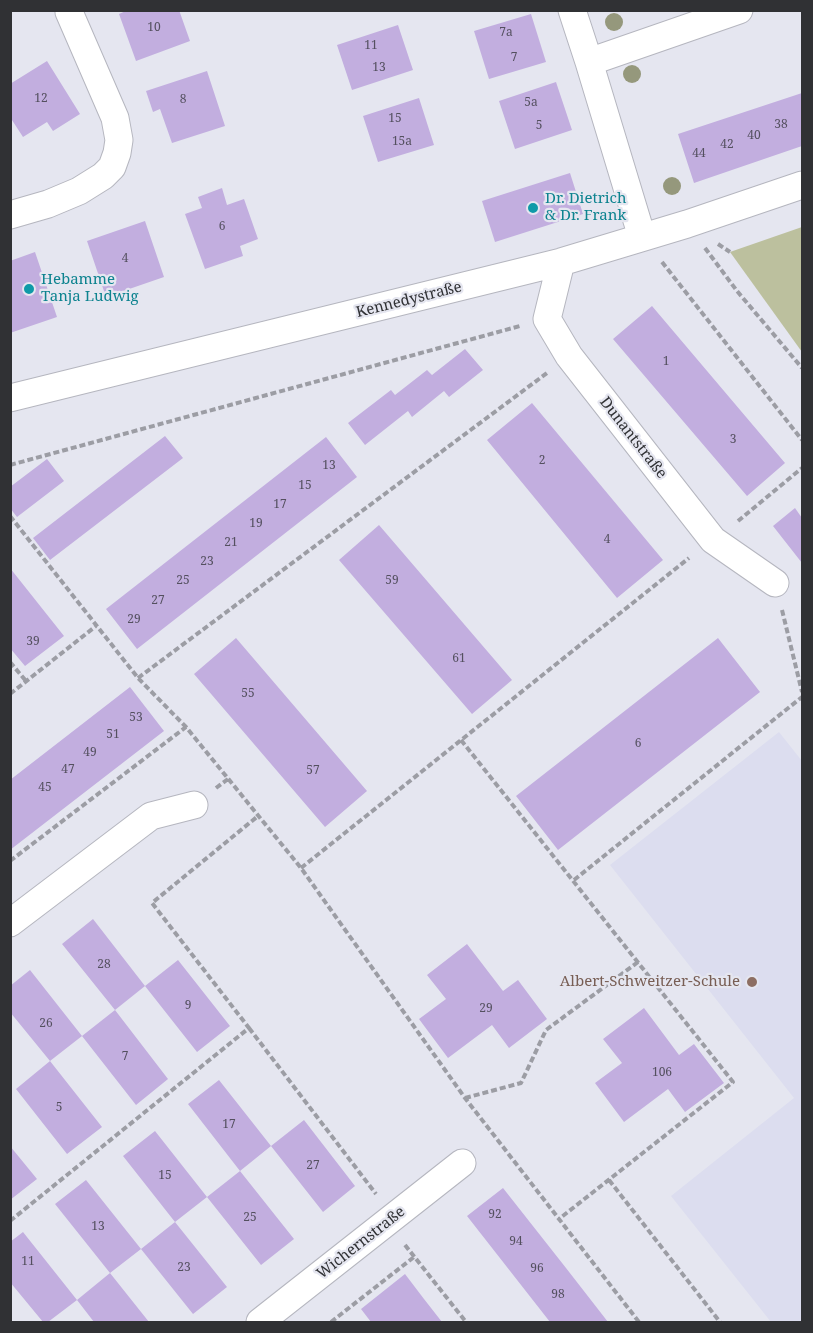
<!DOCTYPE html>
<meta charset="utf-8">
<style>
body{margin:0}
#map{position:relative;width:813px;height:1333px;overflow:hidden;background:#e5e6f0;font-family:"Noto Serif",serif}
canvas{display:block}
.frame{position:absolute;inset:0;border:12px solid #303134;pointer-events:none}
</style>
<div id="map">
<canvas width="813" height="1333"></canvas>
<div class="frame"></div>
</div>
<script>
const g = document.querySelector('canvas').getContext('2d');
g.lineJoin = 'round';
function fill(path, color) {
  g.fillStyle = color;
  g.fill(path, 'evenodd');
}
function poly(rows) {
  const path = new Path2D();
  for (const r of rows) {
    path.moveTo(r[0], r[1]);
    for (let i = 2; i < r.length; i += 2) path.lineTo(r[i], r[i + 1]);
  }
  return path;
}
function trace(path, color, width, dash) {
  g.strokeStyle = color;
  g.lineWidth = width;
  g.lineCap = dash ? 'butt' : 'round';
  g.setLineDash(dash || []);
  g.stroke(path);
}
function drawText(font, color, halo, rows, align = 'center') {
  g.font = font + ' "Noto Serif",serif';
  g.lineWidth = 4.5;
  g.setLineDash([]);
  g.textBaseline = 'middle';
  g.strokeStyle = halo;
  g.fillStyle = color;
  for (const [text, x, y, turn = 0] of rows) {
    g.save();
    g.translate(x, y);
    g.rotate((+turn || 0) * Math.PI / 180);
    g.textAlign = isNaN(turn) ? turn : align;
    if (halo) g.strokeText(text, 0, 0);
    g.fillText(text, 0, 0);
    g.restore();
  }
}
fill(poly([
 [779,732,802,761,802,1322,771,1322,671,1196,794,1098,610,865]
]), '#dcddef');
fill(poly([
 [802,227,802,352,730,252]
]), '#bcc09e');
fill(poly([
 [128,10,179,10,190,41,136,61,119,14],
 [531,14,546,62,489,79,474,31],
 [398,25,413,70,352,90,337,45],
 [47,61,80,114,53,131,47,122,23,137,10,117,10,84],
 [207,71,225,126,172,143,160,109,153,112,146,91],
 [556,82,572,130,515,149,499,101],
 [802,93,802,146,694,183,678,134],
 [419,98,434,145,378,162,363,116],
 [570,173,583,214,495,242,482,201],
 [222,188,227,205,244,199,258,239,240,246,243,256,205,269,185,214,202,208,198,197],
 [145,221,164,277,106,297,87,241],
 [35,252,57,317,10,333,10,261],
 [652,306,785,463,747,496,613,339],
 [465,349,483,370,449,397,444,391,412,417,408,411,365,445,348,423,391,390,395,395,427,370,432,375],
 [532,403,663,560,617,598,487,440],
 [165,436,183,458,50,560,33,538],
 [326,437,357,477,137,649,106,609],
 [47,459,64,481,17,517,10,508,10,487],
 [795,508,802,518,802,563,773,526],
 [379,525,512,680,472,714,339,560],
 [10,568,64,636,25,666,10,648],
 [236,638,367,791,325,827,194,674],
 [718,638,760,692,558,850,516,796],
 [130,687,164,731,10,850,10,780],
 [93,919,145,986,115,1010,62,944],
 [467,944,503,991,518,980,547,1019,509,1048,492,1025,448,1058,419,1019,446,999,427,975],
 [178,960,230,1026,197,1052,145,986],
 [30,970,82,1036,50,1061,10,1012,10,986],
 [644,1008,679,1055,694,1044,724,1083,685,1112,668,1089,624,1122,595,1083,622,1063,603,1039],
 [115,1010,168,1079,136,1105,82,1036],
 [50,1061,102,1127,67,1154,16,1089],
 [219,1080,271,1146,240,1171,188,1104],
 [304,1120,355,1186,323,1212,271,1146],
 [155,1131,207,1197,175,1222,123,1156],
 [10,1146,37,1179,10,1200],
 [240,1171,294,1239,261,1265,207,1197],
 [86,1180,141,1249,110,1273,55,1204],
 [503,1188,566,1268,608,1322,550,1322,467,1216],
 [175,1222,227,1287,193,1314,141,1249],
 [23,1232,77,1300,48,1322,43,1322,10,1282,10,1242],
 [110,1273,149,1322,94,1322,77,1300],
 [405,1274,424,1299,442,1322,371,1322,361,1309]
]), '#c2aedf');
const minor = poly([
 [572,10,589,62,642,237],
 [589,62,739,10],
 [10,215,48,204,79,191,103,176,112,167,117,153,119,140,115,118,69,12],
 [561,262,547,319,569,356,713,540,775,583],
 [10,398,561,262,687,224,802,185],
 [10,923,151,816,194,805],
 [260,1322,462,1163]
]);
trace(minor, '#b5b6bf', 29);
trace(poly([
 [718,244,730,252],
 [705,248,737,291,802,368],
 [662,262,802,440],
 [10,465,520,326],
 [10,516,138,678,186,727,301,868,465,1098,639,1322],
 [738,521,802,468],
 [782,610,802,692],
 [10,662,26,681],
 [138,678,547,373],
 [10,694,96,626],
 [461,740,733,1082,559,1219],
 [216,788,228,779],
 [10,861,186,727],
 [301,868,689,558],
 [574,880,802,697],
 [249,1028,376,1194],
 [465,1098,521,1083,546,1030,638,962],
 [609,1180,720,1322],
 [10,1221,249,1028,152,903,258,816],
 [405,1245,466,1322],
 [331,1322,414,1257]
]), '#9c9da4', 4, [6, 3]);
trace(minor, '#fff', 27);
g.fillStyle = '#95987c';
for (const [x, y] of [
 [614,22],
 [632,74],
 [672,186]
]) {
  g.beginPath();
  g.arc(x, y, 9, 0, 2 * Math.PI);
  g.fill();
}
for (const [x, y, r, color] of [
 [533,208,6,"#0f9aa8"],
 [29,289,6,"#0f9aa8"],
 [752,982,6,"#8d6e63"]
]) {
  const dot = new Path2D();
  dot.arc(x, y, r, 0, 2 * Math.PI);
  g.fillStyle = color;
  g.fill(dot);
  trace(dot, '#e5e6f0', 2);
}
drawText('12px', '#54505f', null, [
 ["10",154,28],
 ["7a",506,33],
 ["11",371,46],
 ["7",514,58],
 ["13",379,68],
 ["12",41,99],
 ["8",183,100],
 ["5a",531,103],
 ["15",395,119],
 ["38",781,125],
 ["5",539,126],
 ["40",754,136],
 ["15a",402,142],
 ["42",727,145],
 ["44",699,154],
 ["6",222,227],
 ["4",125,259],
 ["1",666,362],
 ["3",733,440],
 ["2",542,461],
 ["13",329,466],
 ["15",305,486],
 ["17",280,505],
 ["19",256,524],
 ["4",607,540],
 ["21",231,543],
 ["23",207,562],
 ["25",183,581],
 ["59",392,581],
 ["27",158,601],
 ["29",134,620],
 ["39",33,642],
 ["61",459,659],
 ["55",248,694],
 ["53",136,718],
 ["51",113,735],
 ["6",638,744],
 ["49",90,753],
 ["47",68,770],
 ["57",313,771],
 ["45",45,788],
 ["28",104,965],
 ["9",188,1006],
 ["29",486,1009],
 ["26",46,1024],
 ["7",125,1057],
 ["106",662,1073],
 ["5",59,1108],
 ["17",229,1125],
 ["27",313,1166],
 ["15",165,1176],
 ["92",495,1215],
 ["25",250,1218],
 ["13",98,1227],
 ["94",516,1242],
 ["11",28,1262],
 ["23",184,1268],
 ["96",537,1269],
 ["98",558,1295]
]);
drawText('15px', '#0d838f', '#e5e6f0', [
 ["Dr. Dietrich",545,199],
 ["& Dr. Frank",545,216],
 ["Hebamme",41,280],
 ["Tanja Ludwig",41,297]
], 'left');
drawText('15px', '#303134', '#e5e6f0', [
 ["Kennedystraße",409,300,-14],
 ["Dunantstraße",633,438,52],
 ["Wichernstraße",361,1243,-38]
]);
drawText('15px', '#785e54', '#e5e6f0', [
 ["Albert-Schweitzer-Schule",740,982]
], 'right');
</script>
